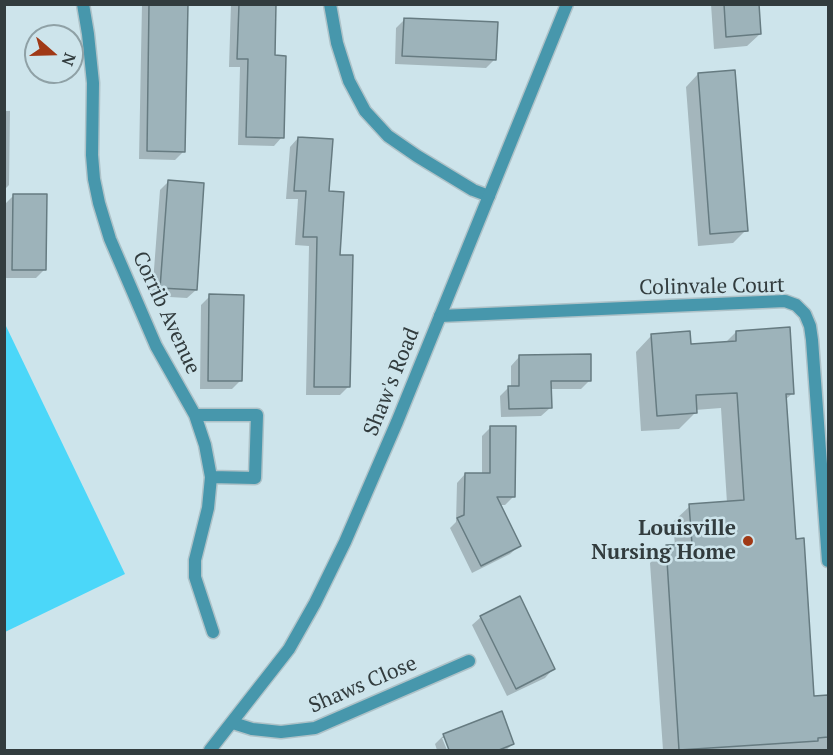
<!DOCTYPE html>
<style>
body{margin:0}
#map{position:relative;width:833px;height:755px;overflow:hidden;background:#cde4eb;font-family:"PT Serif",serif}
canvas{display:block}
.frame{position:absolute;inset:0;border:6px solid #323c3e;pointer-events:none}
.north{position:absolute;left:24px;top:24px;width:60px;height:60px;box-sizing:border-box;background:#cde4eb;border:2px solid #8fa1a6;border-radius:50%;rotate:110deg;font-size:16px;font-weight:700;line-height:24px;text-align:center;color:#323c3e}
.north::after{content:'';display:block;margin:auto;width:21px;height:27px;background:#a03916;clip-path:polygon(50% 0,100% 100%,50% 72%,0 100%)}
</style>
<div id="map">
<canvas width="833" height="755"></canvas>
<div class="frame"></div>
<div class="north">N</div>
</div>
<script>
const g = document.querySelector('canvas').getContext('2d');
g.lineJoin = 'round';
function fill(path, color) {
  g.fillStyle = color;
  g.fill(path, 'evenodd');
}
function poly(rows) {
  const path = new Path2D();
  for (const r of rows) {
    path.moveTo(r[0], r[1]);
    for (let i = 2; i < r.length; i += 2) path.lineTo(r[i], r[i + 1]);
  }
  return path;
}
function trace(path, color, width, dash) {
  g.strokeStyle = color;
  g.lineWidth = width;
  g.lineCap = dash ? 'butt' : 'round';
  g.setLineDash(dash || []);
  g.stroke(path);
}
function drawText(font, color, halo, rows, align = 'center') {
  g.font = font + ' "PT Serif",serif';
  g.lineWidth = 5;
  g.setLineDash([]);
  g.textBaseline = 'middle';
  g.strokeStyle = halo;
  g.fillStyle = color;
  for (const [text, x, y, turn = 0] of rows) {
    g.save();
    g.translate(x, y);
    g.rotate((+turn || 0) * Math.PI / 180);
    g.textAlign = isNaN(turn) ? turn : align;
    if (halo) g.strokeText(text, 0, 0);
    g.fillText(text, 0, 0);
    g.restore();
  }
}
fill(poly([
 [5,324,125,574,5,632,4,632]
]), '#4bd7f9');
fill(poly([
 [142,4,187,4,184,151,175,160,139,159],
 [231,4,275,4,273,57,282,137,274,146,238,145,240,67,229,67],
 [711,4,758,4,760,34,747,46,714,49],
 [405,19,495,59,486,68,395,64,396,28],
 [698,74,746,230,733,243,698,246,686,87],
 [4,111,10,111,9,185,4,190],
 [298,138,328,192,348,387,340,395,306,395,309,246,295,245,298,199,286,199,290,147],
 [168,182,196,290,187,298,152,296,160,190],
 [14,195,44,270,36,278,4,278,5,204],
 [210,296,240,381,232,389,200,389,201,305],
 [736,332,793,393,785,400,794,540,813,698,828,697,828,750,663,750,650,563,666,547,675,546,673,522,690,506,727,503,721,408,695,410,696,412,679,429,641,431,636,352,652,335,689,346,725,343],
 [519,357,590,380,581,389,550,389,550,408,541,416,501,417,500,396,509,387,511,387,511,366],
 [490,428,514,496,505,505,499,505,519,546,510,554,472,573,450,528,456,522,457,483,465,474,482,474,482,436],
 [481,617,553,669,545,678,507,696,472,625],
 [444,735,513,744,506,750,451,750,446,738,442,738,447,750,437,750,435,744]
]), '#0003');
const building = poly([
 [149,4,188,4,185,152,147,151,149,4],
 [239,4,276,4,275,55,286,56,284,138,246,137,248,59,237,59,239,4],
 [724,4,759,4,761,34,726,37,724,4],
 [404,18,498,22,496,60,402,56,404,18],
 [735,70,748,231,710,234,698,73,735,70],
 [298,137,333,139,329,191,344,192,340,255,353,255,350,387,314,387,317,237,303,237,306,191,294,191,298,137],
 [168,180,204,183,197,290,160,288,168,180],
 [13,194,47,194,46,270,12,270,13,194],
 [209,294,244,295,242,381,208,381,209,294],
 [790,327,794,394,786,394,796,539,804,538,814,696,828,695,828,737,818,738,818,741,679,750,666,545,692,544,689,504,744,500,737,393,696,395,697,413,657,416,651,334,690,331,691,344,736,341,736,331,790,327],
 [591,354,591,381,551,381,552,408,509,409,508,386,519,386,519,355,591,354],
 [490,426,516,426,515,497,497,497,521,546,481,566,457,518,464,515,465,473,490,473,490,426],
 [520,596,555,669,516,689,480,616,520,596],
 [502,711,514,744,499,750,449,750,443,734,502,711]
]);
fill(building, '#9db3ba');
trace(building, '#667b81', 1.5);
const minor = poly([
 [83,4,88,34,93,83,92,155,94,179,99,203,110,239,156,346,195,415,205,445,211,477,208,508,195,560,195,577,213,632],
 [330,4,337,43,349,81,365,111,388,136,417,156,473,190,489,196],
 [440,316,785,301,796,305,805,314,810,326,812,340,828,561],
 [195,415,257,415,255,478,211,477],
 [233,723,252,729,281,732,315,728,469,661]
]);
const tertiary = poly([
 [210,750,289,649,315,603,345,542,397,422,567,4]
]);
trace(minor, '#aec2c8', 15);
trace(tertiary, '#aec2c8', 15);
trace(minor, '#4797ac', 12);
trace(tertiary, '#4797ac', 12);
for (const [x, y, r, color] of [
 [748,541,6,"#a03916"]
]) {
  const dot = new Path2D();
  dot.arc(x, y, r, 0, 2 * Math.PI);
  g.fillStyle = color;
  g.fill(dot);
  trace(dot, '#cde4eb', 2);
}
drawText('21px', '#323c3e', '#cde4eb', [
 ["Colinvale Court",712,287,-1],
 ["Corrib Avenue",166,313,65],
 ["Shaw's Road",392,382,-68],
 ["Shaws Close",363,685,-23]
]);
drawText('bold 21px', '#323c3e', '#cde4eb', [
 ["Louisville",736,529],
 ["Nursing Home",736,553]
], 'right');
</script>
